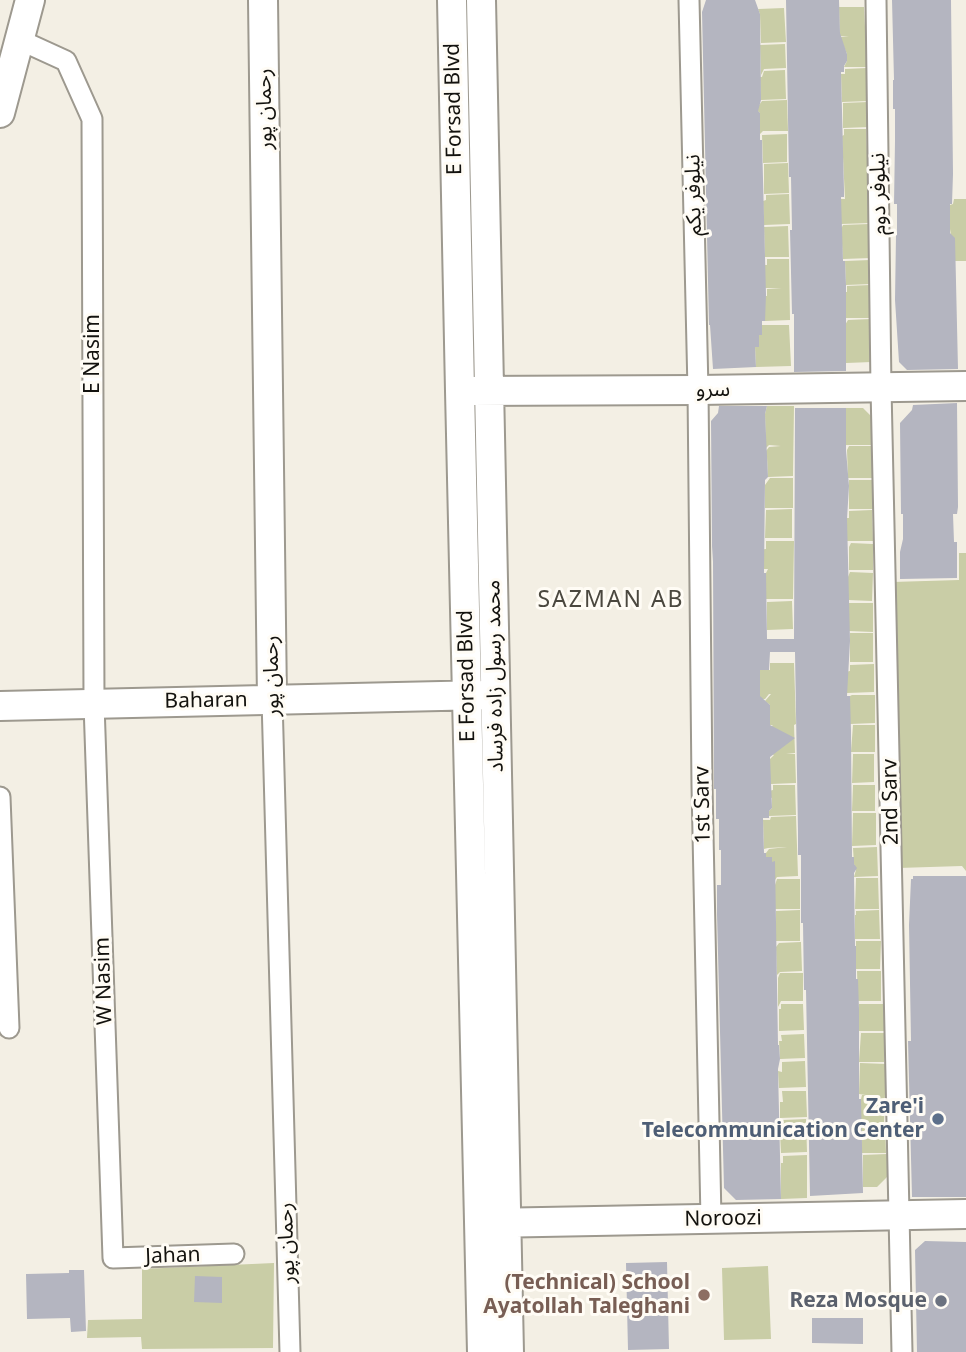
<!DOCTYPE html>
<meta charset="utf-8">
<style>
body{margin:0}
canvas{display:block;background:#f3efe4}
</style>
<canvas width="966" height="1352"></canvas>
<script>
const g = document.querySelector('canvas').getContext('2d');
g.lineJoin = 'round';
function fill(path, color) {
  g.fillStyle = color;
  g.fill(path, 'evenodd');
}
function poly(rows) {
  const path = new Path2D();
  for (const r of rows) {
    path.moveTo(r[0], r[1]);
    for (let i = 2; i < r.length; i += 2) path.lineTo(r[i], r[i + 1]);
  }
  return path;
}
function trace(path, color, width, dash) {
  g.strokeStyle = color;
  g.lineWidth = width;
  g.lineCap = dash ? 'butt' : 'round';
  g.setLineDash(dash || []);
  g.stroke(path);
}
function drawText(font, color, halo, rows, align = 'center') {
  g.font = font + ' "Noto Sans","Noto Sans Arabic",sans-serif';
  g.lineWidth = 6;
  g.setLineDash([]);
  g.textBaseline = 'middle';
  g.strokeStyle = halo;
  g.fillStyle = color;
  for (const [text, x, y, turn = 0] of rows) {
    g.save();
    g.translate(x, y);
    g.rotate((+turn || 0) * Math.PI / 180);
    g.textAlign = isNaN(turn) ? turn : align;
    if (halo) g.strokeText(text, 0, 0);
    g.fillText(text, 0, 0);
    g.restore();
  }
}
fill(poly([
 [839,7,864,7,867,67,844,67,847,61,847,54,840,37,849,37,840,36],
 [784,8,786,42,761,43,760,14,758,9],
 [785,44,786,68,764,69,761,75,760,45],
 [867,68,868,101,842,102,841,74,845,74,845,69],
 [785,70,786,99,761,100,760,77,762,77,764,71],
 [787,100,788,131,763,131,760,134,760,113,754,108,757,108,762,101],
 [868,102,869,127,843,128,843,103],
 [844,129,866,129,870,223,841,224,841,199,845,199,842,136,844,135],
 [787,134,787,162,763,163,762,135],
 [788,163,789,193,764,194,764,164],
 [789,194,790,224,764,225,763,201,766,200,766,195],
 [954,199,966,199,966,261,955,261,950,229,950,205,953,204],
 [869,224,871,258,843,259,841,229,843,225],
 [788,226,789,257,765,257,764,227],
 [767,259,789,259,790,320,765,321,765,296,767,296,767,289,782,288,765,288,765,265,767,265],
 [870,260,871,284,846,285,845,261],
 [870,285,871,318,846,318,845,292,847,292,847,286],
 [871,319,872,362,846,363,845,325,848,320],
 [762,325,789,325,791,366,756,367,755,347,759,347,759,335,762,335],
 [767,406,794,406,793,476,768,477,767,457,763,455,769,447,781,446,769,445,766,448,765,414],
 [846,408,863,408,874,419,874,445,846,445],
 [849,446,873,446,873,478,848,478,847,450],
 [770,478,793,478,793,508,765,508,765,485],
 [849,480,873,480,873,509,849,509],
 [792,509,792,538,765,538,766,510],
 [872,510,873,541,847,541,847,518,849,518,849,511],
 [766,541,794,541,793,599,765,599,766,573,768,569,756,569,756,550,766,549],
 [851,543,873,544,873,570,849,570,849,547],
 [959,553,966,553,966,871,962,866,898,868,892,582,959,580],
 [850,572,873,573,872,601,848,600,848,577],
 [792,601,793,629,767,630,767,602],
 [849,603,873,603,873,632,849,631],
 [850,633,873,633,873,662,850,662],
 [770,663,794,663,796,724,794,725,795,753,786,754,795,754,796,783,771,784,767,762,774,755,771,754,765,731,773,725,770,725,770,705,765,701,771,694,769,694,765,699,760,699,760,670,770,670],
 [874,664,874,692,847,693,846,695,845,672,850,671,850,665],
 [852,695,875,695,875,723,850,724,850,696],
 [853,725,875,725,875,752,851,752],
 [853,754,874,754,874,782,852,783],
 [773,785,795,785,796,815,769,816,769,811,772,808,772,798,769,797,769,791,773,790],
 [853,785,875,785,875,811,852,811],
 [853,813,876,813,876,845,852,846],
 [796,816,798,876,777,877,775,880,775,862,772,862,772,857,766,857,766,853,769,849,787,847,768,848,764,849,763,820,770,820,771,817],
 [877,847,878,876,854,877,856,870,854,864,853,848],
 [856,878,878,878,879,909,855,909],
 [777,879,800,879,800,909,775,909,775,885],
 [800,910,800,941,776,941,776,911],
 [879,910,880,939,855,939,855,915,856,915,856,911],
 [856,941,881,941,880,969,856,969],
 [801,942,802,971,780,972,777,975,776,947,779,943],
 [857,971,881,971,881,1001,858,1001],
 [780,973,803,973,803,1001,781,1001,778,1007,778,978],
 [781,1004,803,1004,804,1030,779,1031,779,1009,781,1009],
 [859,1004,884,1004,884,1031,859,1031],
 [861,1033,884,1033,884,1062,859,1062],
 [804,1034,805,1058,780,1059,779,1041,782,1041,781,1035],
 [805,1061,806,1087,779,1088,778,1071,782,1072,782,1062],
 [860,1063,886,1064,884,1123,861,1123,861,1099,862,1095,866,1095,859,1094],
 [782,1091,806,1091,807,1117,780,1118,780,1102,783,1102],
 [806,1119,807,1152,781,1153,780,1133,783,1133,783,1120],
 [885,1124,886,1153,862,1153,861,1128,862,1125],
 [887,1154,887,1177,877,1187,863,1187,863,1155],
 [807,1155,807,1198,781,1199,781,1163,783,1163,783,1156],
 [274,1263,273,1348,142,1349,141,1337,87,1338,88,1320,142,1319,142,1269],
 [768,1266,771,1339,724,1340,722,1268]
]), '#c9cda6');
fill(poly([
 [706,0,755,0,760,14,761,100,758,111,760,113,760,140,762,140,766,295,765,321,762,321,762,335,759,335,759,347,755,347,756,367,713,369,710,325,709,325,702,12],
 [786,0,839,0,840,33,847,54,847,61,844,66,844,72,841,72,844,190,844,197,841,197,843,261,845,261,846,285,846,371,794,372,794,314,792,314,790,230,792,230,791,177,789,177],
 [892,0,951,0,953,174,952,204,950,204,950,233,955,238,958,369,907,370,899,362,895,300,896,235,897,235,897,204,894,204,895,141,895,109,893,109,893,80,894,80],
 [957,403,958,507,957,514,953,514,954,542,957,542,957,578,900,579,900,552,903,539,903,514,901,514,900,423,912,410,913,405],
 [719,406,767,406,765,414,768,477,765,480,764,573,766,573,767,639,794,639,795,408,846,408,846,450,849,486,847,519,850,641,847,696,850,696,851,731,852,857,854,857,854,864,857,868,854,873,855,946,856,946,856,979,858,979,859,1009,859,1099,861,1099,863,1193,810,1196,806,990,804,990,803,923,801,923,801,855,798,855,798,832,795,652,770,652,769,670,760,670,760,696,770,705,770,725,795,738,770,757,772,808,769,811,769,818,763,818,764,853,766,853,766,857,772,857,772,862,775,861,778,1045,779,1045,780,1059,778,1069,781,1199,736,1200,724,1188,717,914,717,885,721,885,721,850,719,850,719,819,716,819,716,789,714,789,713,562,712,546,711,421,718,413],
 [913,876,966,876,966,1197,912,1197,908,1041,911,1041,909,925,911,879,913,879],
 [925,1241,966,1242,966,1352,917,1352,915,1250],
 [667,1262,669,1349,628,1350,626,1263],
 [69,1270,84,1270,86,1331,71,1332,70,1318,27,1319,26,1274,69,1273],
 [195,1276,222,1277,222,1303,194,1302],
 [812,1318,863,1318,863,1344,812,1343]
]), '#b4b5c0');
const street = poly([
 [689,0,698,390,702,786,711,1219],
 [876,0,881,388,902,1352],
 [20,40,66,61,92,119,94,704,113,1258,234,1254],
 [272,699,290,1352],
 [0,797,9,1028]
]);
const secondary = poly([
 [263,0,272,699],
 [452,0,460,391,482,1352],
 [481,0,509,1352],
 [0,113,30,0],
 [470,391,698,390,966,386],
 [0,706,485,695],
 [489,1223,966,1214]
]);
trace(street, '#9d998f', 23);
trace(secondary, '#9d998f', 32);
trace(street, '#fff', 19);
trace(secondary, '#fff', 28);
for (const [x, y, r, color] of [
 [938,1119,7,"#5c6f8a"],
 [704,1295,7,"#8d6e63"],
 [941,1301,7,"#6b7280"]
]) {
  const dot = new Path2D();
  dot.arc(x, y, r, 0, 2 * Math.PI);
  g.fillStyle = color;
  g.fill(dot);
  trace(dot, '#fffcf5', 2.5);
}
drawText('21px', '#13120e', '#fffcf5', [
 ["رحمان پور",265,109,-91],
 ["E Forsad Blvd",454,109,-91],
 ["نیلوفر دوم",879,194,-91],
 ["نیلوفر یکم",694,195,-91],
 ["E Nasim",93,354,-90],
 ["سرو",713,390,-1],
 ["رحمان پور",272,676,-91],
 ["E Forsad Blvd",467,676,-91],
 ["محمد رسول زاده فرساد",495,676,-91],
 ["Baharan",206,701,-1],
 ["2nd Sarv",891,802,-91],
 ["1st Sarv",703,805,-91],
 ["W Nasim",104,981,-92],
 ["Noroozi",723,1219,-1],
 ["رحمان پور",287,1243,-92],
 ["Jahan",173,1256,-2]
]);
drawText('bold 21px', '#4e5e75', '#fffcf5', [
 ["Zare'i",924,1107],
 ["Telecommunication Center",924,1131]
], 'right');
drawText('bold 21px', '#785e54', '#fffcf5', [
 ["(Technical) School",690,1283],
 ["Ayatollah Taleghani",690,1307]
], 'right');
drawText('bold 21px', '#5b616d', '#fffcf5', [
 ["Reza Mosque",927,1301]
], 'right');
g.letterSpacing = '2px';
drawText('23px', '#4b483f', '#fffcf5', [
 ["SAZMAN AB",611,600]
]);
g.letterSpacing = '0px';
</script>
